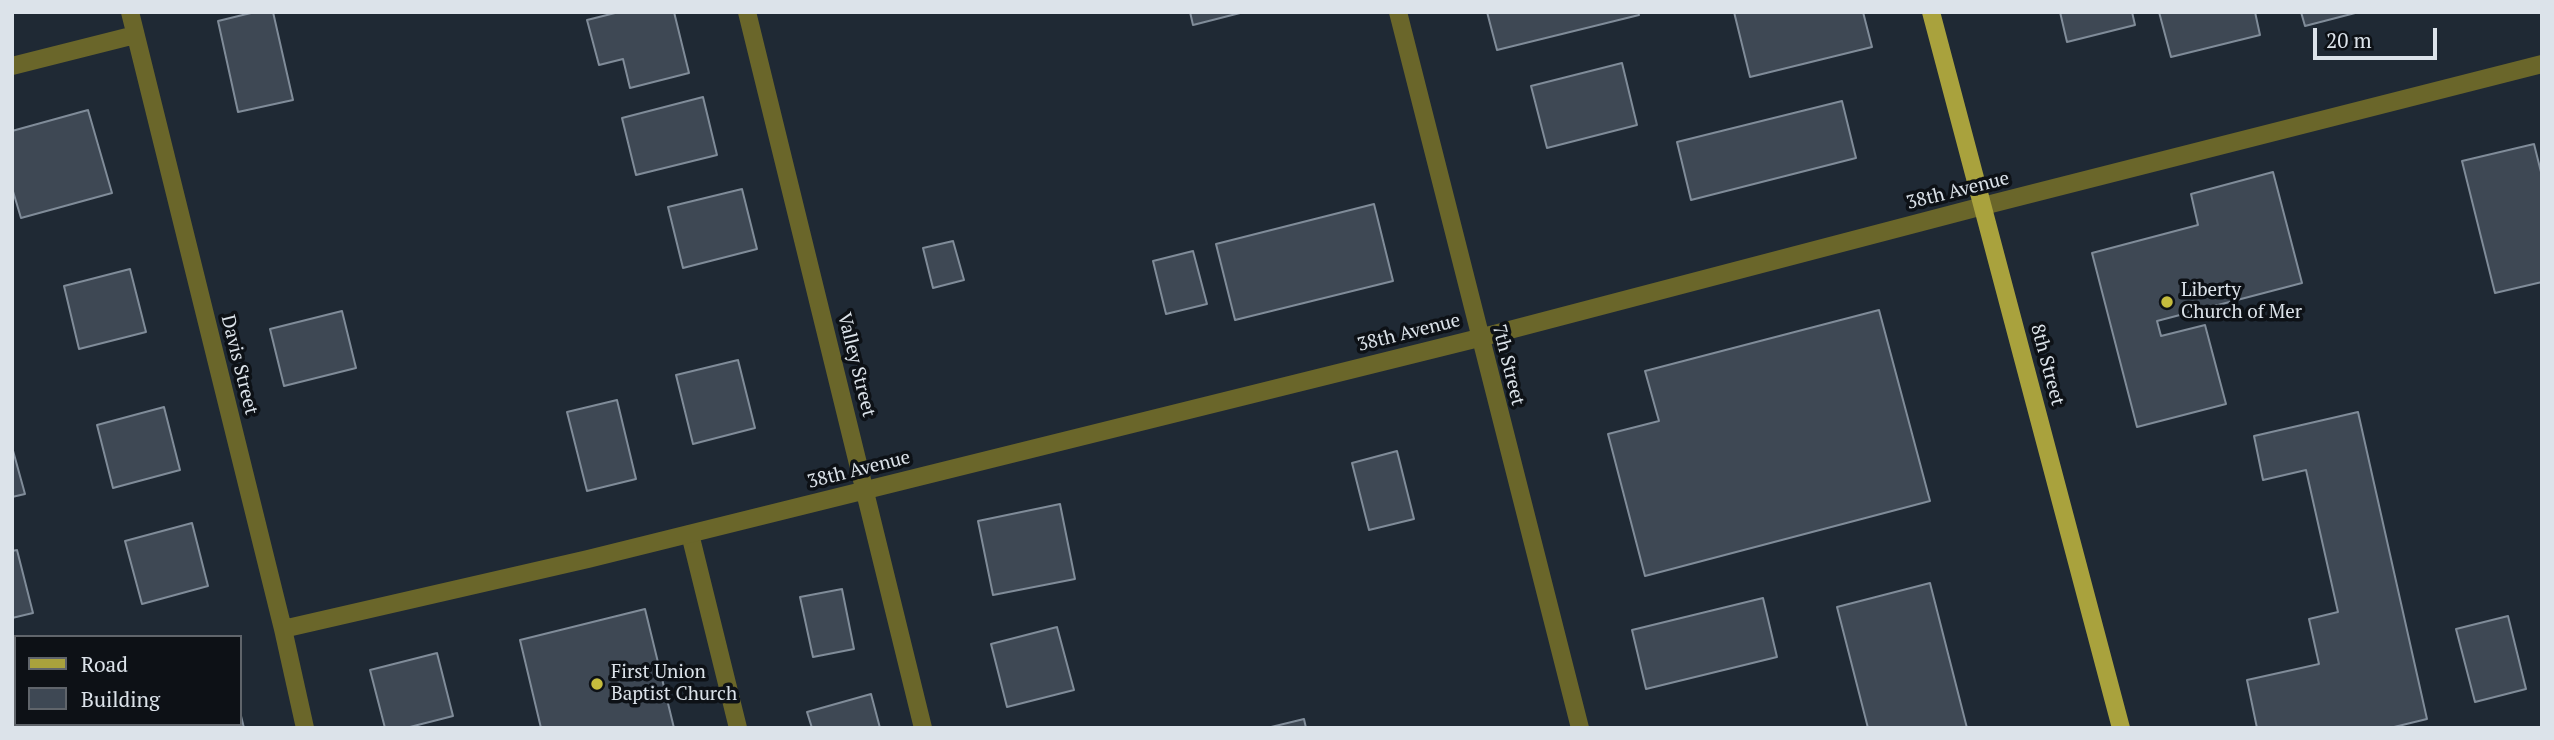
<!DOCTYPE html>
<style>
body{margin:0}
#map{position:relative;width:2554px;height:740px;overflow:hidden;background:#1f2934;font-family:"PT Serif",serif}
canvas{display:block}
.frame{position:absolute;inset:0;border:14px solid #dce3ea;pointer-events:none}
.legend{position:absolute;left:14px;top:635px;width:228px;height:91px;box-sizing:border-box;background:#0d1116;border:2px solid #60656b;margin:0;padding:9px 12px;list-style:none;font-size:21px;color:#dce3ea}
.legend li{display:flex;align-items:center;gap:14px;height:35px}
.legend b{width:35px;border:2px solid #60656b}
.scale{position:absolute;left:2313px;top:28px;width:124px;height:32px;box-sizing:border-box;border:4px solid #dce3ea;border-top:0;padding-left:9px;font-size:21px;line-height:24px;white-space:nowrap;color:#dce3ea;-webkit-text-stroke:5px #0d1116;paint-order:stroke}
</style>
<div id="map">
<canvas width="2554" height="740"></canvas>
<div class="frame"></div>
<ul class="legend">
<li><b style="height:9px;background:#a9a23d"></b>Road</li>
<li><b style="height:19px;background:#3e4854"></b>Building</li>
</ul>
<div class="scale">20 m</div>
</div>
<script>
const g = document.querySelector('canvas').getContext('2d');
g.lineJoin = 'round';
function fill(path, color) {
  g.fillStyle = color;
  g.fill(path, 'evenodd');
}
function poly(rows) {
  const path = new Path2D();
  for (const r of rows) {
    path.moveTo(r[0], r[1]);
    for (let i = 2; i < r.length; i += 2) path.lineTo(r[i], r[i + 1]);
  }
  return path;
}
function trace(path, color, width, dash) {
  g.strokeStyle = color;
  g.lineWidth = width;
  g.lineCap = dash ? 'butt' : 'round';
  g.setLineDash(dash || []);
  g.stroke(path);
}
function drawText(font, color, halo, rows, align = 'center') {
  g.font = font + ' "PT Serif",serif';
  g.lineWidth = 7;
  g.setLineDash([]);
  g.textBaseline = 'middle';
  g.strokeStyle = halo;
  g.fillStyle = color;
  for (const [text, x, y, turn = 0] of rows) {
    g.save();
    g.translate(x, y);
    g.rotate((+turn || 0) * Math.PI / 180);
    g.textAlign = isNaN(turn) ? turn : align;
    if (halo) g.strokeText(text, 0, 0);
    g.fillText(text, 0, 0);
    g.restore();
  }
}
const building = poly([
 [255,12,273,12,293,100,238,112,218,21,255,12],
 [619,12,674,12,689,73,630,88,623,59,599,65,587,20,619,12],
 [1190,12,1244,12,1193,25,1190,12],
 [1487,12,1638,12,1639,15,1497,50,1487,12],
 [1734,12,1863,12,1872,47,1750,77,1734,12],
 [2060,12,2132,12,2135,25,2067,42,2060,12],
 [2159,12,2255,12,2260,35,2171,57,2159,12],
 [2301,12,2359,12,2305,26,2301,12],
 [1622,63,1637,125,1547,148,1531,86,1622,63],
 [703,97,717,155,636,175,622,118,703,97],
 [1842,101,1856,158,1691,200,1677,142,1842,101],
 [88,110,112,193,21,218,12,188,12,131,88,110],
 [2534,144,2542,176,2542,282,2495,293,2462,161,2534,144],
 [2273,172,2302,283,2157,321,2161,336,2205,325,2226,404,2137,427,2092,253,2198,225,2191,194,2273,172],
 [742,189,757,249,683,268,668,207,742,189],
 [1374,204,1393,281,1235,320,1216,244,1374,204],
 [953,241,964,280,933,288,923,248,953,241],
 [1193,251,1207,304,1166,314,1153,261,1193,251],
 [130,269,146,332,79,349,64,286,130,269],
 [1879,310,1930,501,1645,576,1608,434,1659,421,1645,371,1879,310],
 [342,311,356,368,284,386,270,329,342,311],
 [738,360,755,428,693,444,676,375,738,360],
 [617,400,636,479,587,491,567,412,617,400],
 [164,407,180,470,113,488,97,425,164,407],
 [2358,412,2427,719,2390,728,2257,728,2247,680,2319,664,2309,619,2338,612,2306,470,2263,480,2254,436,2358,412],
 [12,447,25,494,12,497,12,447],
 [1397,451,1414,519,1369,530,1352,463,1397,451],
 [1060,504,1075,579,993,595,978,521,1060,504],
 [192,523,208,586,142,604,125,541,192,523],
 [17,550,33,613,12,618,12,551,17,550],
 [1930,583,1967,728,1868,728,1837,607,1930,583],
 [842,589,854,649,813,657,800,597,842,589],
 [1763,598,1777,657,1646,689,1632,630,1763,598],
 [645,609,674,728,541,728,520,640,645,609],
 [2508,616,2526,689,2475,702,2456,629,2508,616],
 [1057,627,1074,690,1007,707,991,644,1057,627],
 [437,653,453,716,406,728,385,728,370,670,437,653],
 [871,694,880,728,812,728,807,712,871,694],
 [240,712,244,728,160,728,159,724,240,724,240,712],
 [1304,719,1306,728,1267,728,1304,719],
 [16,723,99,724,100,728,12,728,12,724,16,723]
]);
fill(building, '#3e4854');
trace(building, '#808c99', 2);
trace(poly([
 [690,534,738,728]
]), '#6a662a', 18);
trace(poly([
 [130,12,283,629,305,728],
 [747,12,923,728],
 [1398,12,1580,728],
 [12,66,135,35],
 [283,629,588,559,1479,338,1983,206,2542,64]
]), '#6a662a', 18);
trace(poly([
 [1931,12,2121,728]
]), '#a9a23d', 18);
for (const [x, y, r, color] of [
 [2167,302,7,"#c5bc3d"],
 [597,684,7,"#c5bc3d"]
]) {
  const dot = new Path2D();
  dot.arc(x, y, r, 0, 2 * Math.PI);
  g.fillStyle = color;
  g.fill(dot);
  trace(dot, '#0d1116', 2.5);
}
drawText('19px', '#dce3ea', '#0d1116', [
 ["38th Avenue",1958,191,-14],
 ["38th Avenue",1409,333,-14],
 ["Davis Street",239,365,76],
 ["Valley Street",856,365,76],
 ["7th Street",1508,365,76],
 ["8th Street",2047,365,75],
 ["38th Avenue",859,470,-14]
]);
drawText('19px', '#dce3ea', '#0d1116', [
 ["Liberty",2181,291],
 ["Church of Mer",2181,313],
 ["First Union",611,673],
 ["Baptist Church",611,695]
], 'left');
</script>
